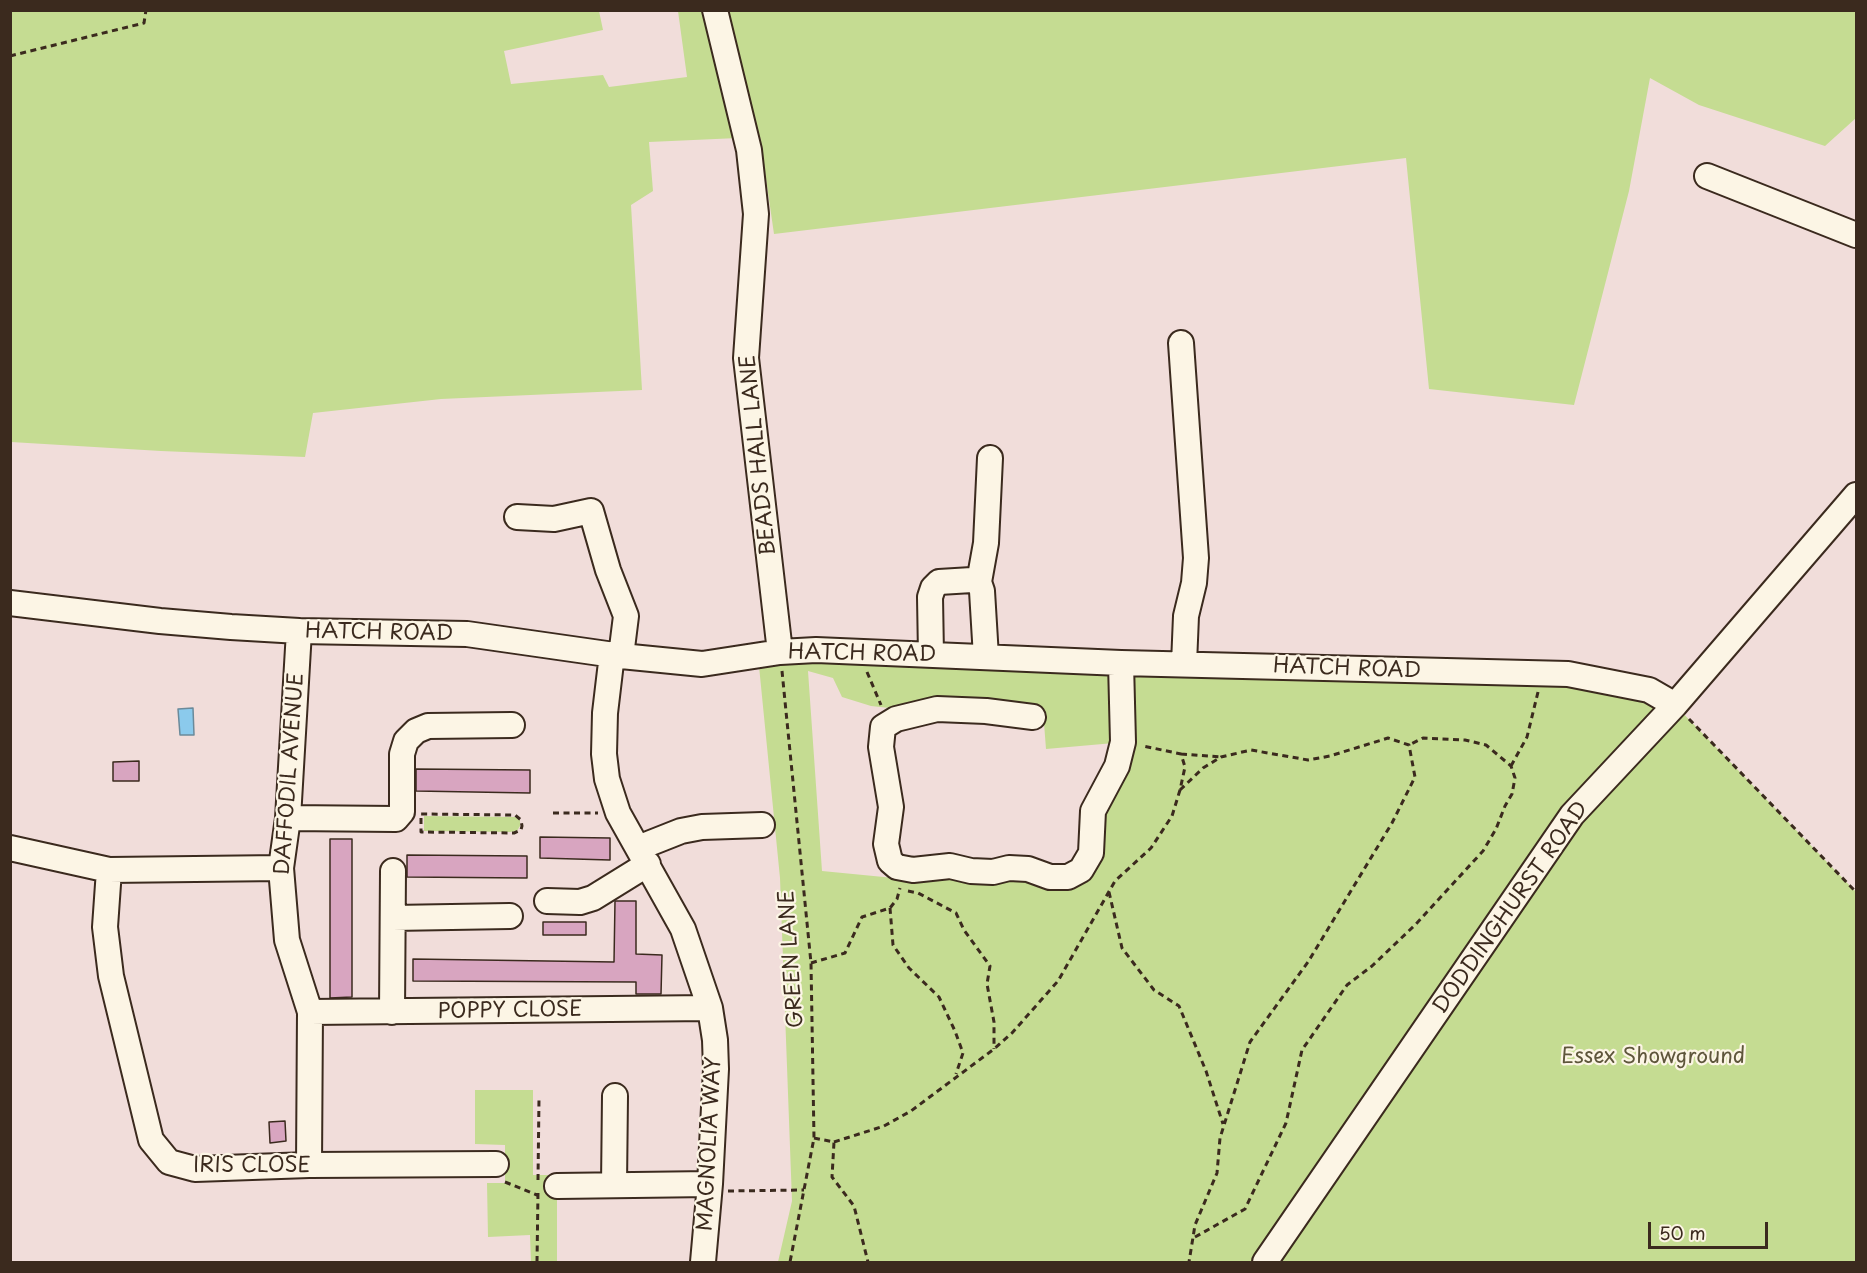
<!DOCTYPE html>
<style>
body{margin:0}
#map{position:relative;width:1867px;height:1273px;overflow:hidden;background:#f1ddda;font-family:"Playpen Sans",sans-serif}
canvas{display:block}
.frame{position:absolute;inset:0;border:12px solid #3b2a1e;pointer-events:none}
.scale{position:absolute;left:1648px;top:1222px;width:120px;height:27px;box-sizing:border-box;border:3px solid #3b2a1e;border-top:0;padding-left:8px;font-size:18px;line-height:21px;white-space:nowrap;color:#3b2a1e;-webkit-text-stroke:4px #fcf5e5;paint-order:stroke}
</style>
<div id="map">
<canvas width="1867" height="1273"></canvas>
<div class="frame"></div>
<div class="scale">50 m</div>
</div>
<script>
const g = document.querySelector('canvas').getContext('2d');
g.lineJoin = 'round';
function fill(path, color) {
  g.fillStyle = color;
  g.fill(path, 'evenodd');
}
function poly(rows) {
  const path = new Path2D();
  for (const r of rows) {
    path.moveTo(r[0], r[1]);
    for (let i = 2; i < r.length; i += 2) path.lineTo(r[i], r[i + 1]);
  }
  return path;
}
function trace(path, color, width, dash) {
  g.strokeStyle = color;
  g.lineWidth = width;
  g.lineCap = dash ? 'butt' : 'round';
  g.setLineDash(dash || []);
  g.stroke(path);
}
function drawText(font, color, halo, rows, align = 'center') {
  g.font = font + ' "Playpen Sans",sans-serif';
  g.lineWidth = 4.5;
  g.setLineDash([]);
  g.textBaseline = 'middle';
  g.strokeStyle = halo;
  g.fillStyle = color;
  for (const [text, x, y, turn = 0] of rows) {
    g.save();
    g.translate(x, y);
    g.rotate((+turn || 0) * Math.PI / 180);
    g.textAlign = isNaN(turn) ? turn : align;
    if (halo) g.strokeText(text, 0, 0);
    g.fillText(text, 0, 0);
    g.restore();
  }
}
fill(poly([
 [10,11,599,11,603,30,504,51,511,84,603,75,609,87,687,77,678,11,1856,11,1856,118,1825,146,1699,105,1650,78,1629,191,1574,405,1429,389,1406,158,774,234,760,137,649,142,653,191,631,205,642,390,441,399,313,413,305,457,161,451,11,442],
 [806,651,1108,662,1114,743,1046,749,1043,710,966,698,899,709,871,706,842,697,833,678,808,671,822,871,894,878,899,868,913,870,950,866,968,871,993,872,1009,868,1028,869,1050,877,1068,877,1081,870,1091,853,1093,811,1117,766,1123,742,1121,663,1568,674,1649,690,1675,705,1856,892,1856,1262,778,1262,792,1201,780,878,758,656],
 [424,816,515,817,520,820,520,826,517,831,510,832,424,831],
 [475,1090,533,1090,533,1175,557,1175,557,1262,531,1262,530,1235,488,1237,487,1183,505,1183,505,1145,475,1144]
]), '#c5dc92');
const water = poly([
 [193,708,194,735,180,735,178,709,193,708]
]);
fill(water, '#8bcaec');
trace(water, '#6b8a9a', 1.5);
const building = poly([
 [139,761,139,781,113,781,113,762,139,761],
 [416,769,530,770,530,793,416,791,416,769],
 [540,837,610,838,610,860,540,858,540,837],
 [330,839,352,839,352,997,330,998,330,839],
 [407,855,527,856,527,878,407,877,407,855],
 [615,901,636,901,636,954,662,955,661,994,636,994,636,982,413,981,413,959,614,962,615,901],
 [543,922,586,922,586,935,543,935,543,922],
 [285,1121,286,1141,270,1143,269,1122,285,1121]
]);
fill(building, '#d8a5c0');
trace(building, '#3b2a1e', 1.5);
const minor = poly([
 [715,10,749,150,756,214,746,358,780,652],
 [1707,176,1856,235],
 [1181,343,1196,558,1194,583,1186,616,1184,664],
 [517,517,554,519,591,511,608,570,626,616,621,656],
 [979,582,986,543,990,458],
 [10,603,160,621,231,627,299,631,467,634,621,656,702,664,780,652,816,650,1121,663,1568,674,1649,690,1675,705],
 [299,631,288,818,281,868,287,940,310,1012,309,1165],
 [612,654,605,713,604,754,607,779,618,813,683,929,710,1008,715,1040,716,1069,710,1184,703,1262],
 [931,655,930,597,933,588,939,582,972,580,979,582,982,591,986,657],
 [1033,717,986,711,937,709,896,719,883,727,881,747,891,807,886,844,890,861,897,867,913,870,950,866,971,871,993,872,1009,868,1028,869,1050,877,1068,877,1081,870,1091,853,1093,811,1117,766,1123,742,1121,663],
 [288,818,396,819,402,812,402,754,406,741,416,731,428,726,512,725],
 [10,848,109,870,281,868],
 [638,848,681,831,702,827,762,825],
 [109,870,105,927,111,976,151,1140,169,1162,195,1169,309,1165,496,1164],
 [547,901,580,902,593,898,648,864],
 [393,918,510,916],
 [310,1012,710,1008],
 [392,1012,393,871],
 [614,1185,615,1096],
 [557,1186,710,1184],
 [1265,1262,1572,815,1675,705,1856,495]
]);
trace(minor, '#3b2a1e', 28);
trace(poly([
 [10,56,144,23,146,10],
 [782,671,811,963,814,1138,790,1262],
 [867,672,881,705],
 [1689,719,1856,892],
 [1181,754,1221,757],
 [1511,766,1527,737,1538,692],
 [1180,790,1203,768,1221,757,1251,750,1308,760,1330,756,1388,738,1409,745,1415,777,1392,823,1308,962,1250,1042,1220,1138,1217,1173,1195,1225,1189,1262],
 [553,813,598,813],
 [421,818,421,832,514,833,521,830,522,826,521,820,515,815,421,814],
 [908,891,918,893,956,913,964,930,990,966,987,984,994,1022,994,1049],
 [1109,892,1122,948,1154,990,1179,1006,1206,1071,1223,1124],
 [890,908,893,945,909,968,939,997,955,1031,963,1053,956,1074],
 [811,963,845,953,862,917,890,908,897,899,900,888],
 [814,1138,834,1142,832,1177,854,1206,868,1262],
 [834,1142,884,1126,911,1111,994,1049,1012,1033,1058,981,1115,881,1151,848,1172,816,1180,790,1185,767,1181,754,1143,746],
 [538,1180,539,1098],
 [505,1182,537,1195],
 [728,1191,804,1190],
 [1195,1237,1245,1209,1286,1123,1302,1050,1347,985,1372,966,1416,924,1483,851,1496,829,1505,806,1512,794,1515,778,1511,766,1486,745,1465,740,1423,738,1409,745],
 [537,1262,538,1192]
]), '#3b2a1e', 3, [6, 4.5]);
trace(minor, '#fcf5e5', 24);
drawText('21px', '#3b2a1e', '#fcf5e5', [
 ["BEADS HALL LANE",759,455,-96],
 ["HATCH ROAD",379,633,1],
 ["HATCH ROAD",862,654,1],
 ["HATCH ROAD",1347,669,2],
 ["DAFFODIL AVENUE",290,774,-86],
 ["DODDINGHURST ROAD",1511,908,-55],
 ["GREEN LANE",792,959,-94],
 ["POPPY CLOSE",510,1011,-1],
 ["MAGNOLIA WAY",710,1144,-87],
 ["IRIS CLOSE",252,1166]
]);
drawText('21px', '#5e563b', '#fcf5e5', [
 ["Essex Showground",1653,1057]
]);
</script>
